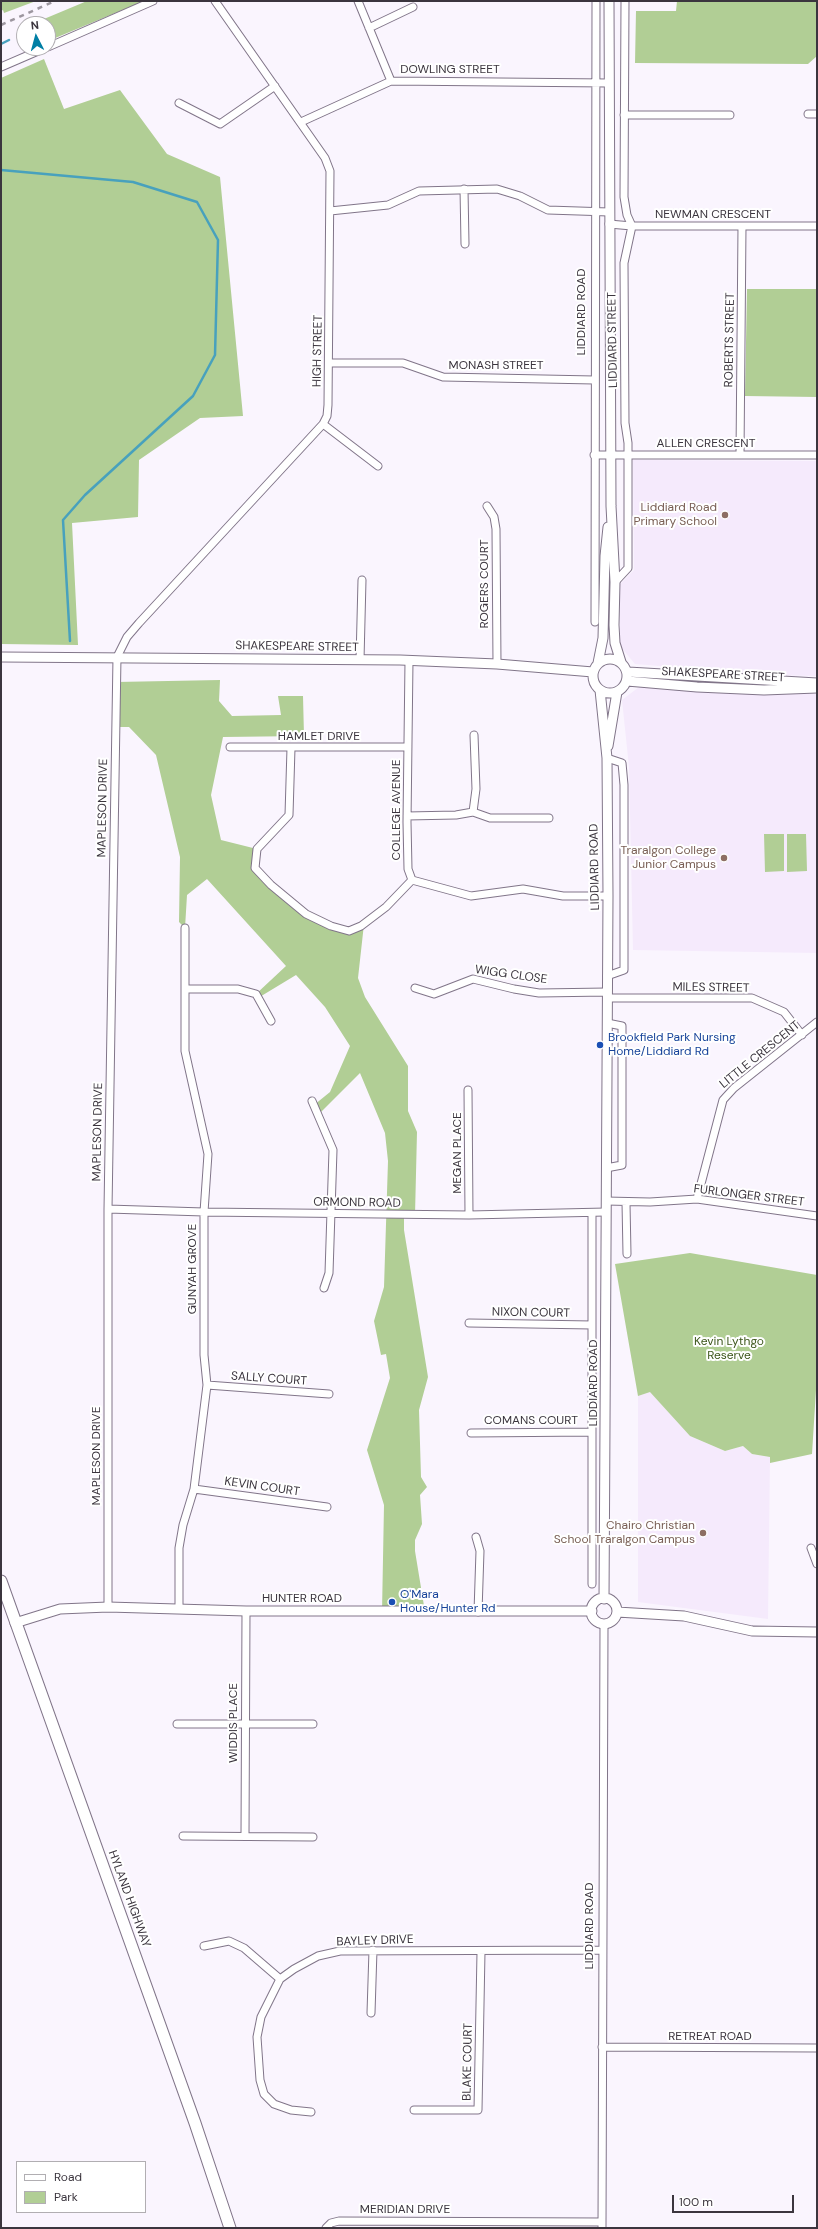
<!DOCTYPE html>
<style>
body{margin:0}
#map{position:relative;width:818px;height:2229px;overflow:hidden;background:#faf5fe;font-family:"DM Sans",sans-serif}
canvas{display:block}
.frame{position:absolute;inset:0;border:2px solid #3b353e;pointer-events:none}
.legend{position:absolute;left:16px;top:2161px;width:130px;height:52px;box-sizing:border-box;background:#fff;border:1px solid #b1aeb2;margin:0;padding:5px 7px;list-style:none;font-size:12px;color:#3b353e}
.legend li{display:flex;align-items:center;gap:8px;height:20px}
.legend b{width:20px;border:1px solid #b1aeb2}
.north{position:absolute;left:16px;top:16px;width:40px;height:40px;box-sizing:border-box;background:#fff;border:1px solid #b1aeb2;border-radius:50%;rotate:354deg;font-size:11px;font-weight:700;line-height:16px;text-align:center;color:#3b353e}
.north::after{content:'';display:block;margin:auto;width:14px;height:18px;background:#017fa5;clip-path:polygon(50% 0,100% 100%,50% 72%,0 100%)}
.scale{position:absolute;left:672px;top:2195px;width:122px;height:18px;box-sizing:border-box;border:2px solid #3b353e;border-top:0;padding-left:5px;font-size:12px;line-height:14px;white-space:nowrap;color:#3b353e;-webkit-text-stroke:3px #fff;paint-order:stroke}
</style>
<div id="map">
<canvas width="818" height="2229"></canvas>
<div class="frame"></div>
<ul class="legend">
<li><b style="height:5px;background:#fff"></b>Road</li>
<li><b style="height:11px;background:#b1ce95"></b>Park</li>
</ul>
<div class="north">N</div>
<div class="scale">100 m</div>
</div>
<script>
const g = document.querySelector('canvas').getContext('2d');
g.lineJoin = 'round';
function fill(path, color) {
  g.fillStyle = color;
  g.fill(path, 'evenodd');
}
function poly(rows) {
  const path = new Path2D();
  for (const r of rows) {
    if (r.length === 3) {
      path.moveTo(r[0] + r[2], r[1]);
      path.arc(r[0], r[1], r[2], 0, 2 * Math.PI);
      continue;
    }
    path.moveTo(r[0], r[1]);
    for (let i = 2; i < r.length; i += 2) path.lineTo(r[i], r[i + 1]);
  }
  return path;
}
function trace(path, color, width, dash) {
  g.strokeStyle = color;
  g.lineWidth = width;
  g.lineCap = dash ? 'butt' : 'round';
  g.setLineDash(dash || []);
  g.stroke(path);
}
function drawText(font, color, halo, rows, align = 'center') {
  g.font = font + ' "DM Sans",sans-serif';
  g.lineWidth = 4;
  g.setLineDash([]);
  g.textBaseline = 'middle';
  g.strokeStyle = halo;
  g.fillStyle = color;
  for (const [text, x, y, turn = 0] of rows) {
    g.save();
    g.translate(x, y);
    g.rotate((+turn || 0) * Math.PI / 180);
    g.textAlign = isNaN(turn) ? turn : align;
    if (halo) g.strokeText(text, 0, 0);
    g.fillText(text, 0, 0);
    g.restore();
  }
}
fill(poly([
 [633,460,817,461,817,676,771,675,635,664,620,646,620,584,634,570],
 [639,687,817,694,817,953,633,950,629,767,622,700],
 [650,1391,690,1436,725,1451,743,1446,752,1454,770,1457,768,1619,638,1602,638,1396]
]), '#f5eafc');
fill(poly([
 [1,1,36,1,4,13,3,10,1,11],
 [87,1,144,1,48,41,48,24,32,24],
 [677,1,817,1,817,56,808,64,635,63,636,11,676,11],
 [44,59,64,109,120,90,167,154,220,177,243,416,200,418,139,460,138,517,72,523,78,645,1,644,1,78],
 [747,289,817,289,817,397,745,396],
 [220,680,219,701,232,716,281,715,278,696,303,696,304,736,223,737,211,795,221,840,257,849,257,868,298,908,331,926,349,929,364,924,358,978,365,997,408,1066,408,1111,417,1132,415,1215,404,1215,404,1230,428,1377,419,1410,421,1477,427,1487,420,1495,422,1524,415,1540,415,1551,425,1612,382,1612,384,1505,367,1450,390,1378,386,1354,381,1355,374,1321,384,1287,388,1161,385,1133,360,1073,319,1114,314,1105,330,1092,350,1046,325,1007,296,975,258,998,256,994,286,966,207,879,187,895,185,928,179,922,180,857,156,755,129,727,116,727,116,682],
 [764,834,784,834,784,871,765,872],
 [787,834,806,834,807,871,787,872],
 [690,1253,817,1275,817,1374,812,1454,770,1463,770,1457,752,1454,743,1446,725,1451,690,1436,650,1392,638,1396,615,1264]
]), '#b1ce95');
trace(poly([
 [1,44,9,40],
 [1,170,133,182,197,202,218,240,215,355,193,396,85,495,63,520,70,641]
]), '#48a1bd', 2.5);
const minor = poly([
 [358,1,391,81],
 [369,28,413,7],
 [48,47,153,1],
 [1,67,45,48],
 [179,103,220,124,275,86],
 [808,114,817,114],
 [624,115,730,115],
 [301,122,391,81,608,83],
 [464,189,465,244],
 [330,211,388,205,419,191,497,189,520,196,548,210,609,212],
 [609,224,632,226,817,226],
 [329,363,403,363,443,377,594,380],
 [323,424,378,466],
 [594,455,817,455],
 [740,455,742,226],
 [487,506,494,517,496,529,497,664],
 [615,582,628,568,628,443,625,423,624,263,632,226,627,215,624,197,625,1],
 [595,622,596,1],
 [360,660,362,580],
 [409,661,407,822,408,869,412,880,471,896,523,889,563,896,608,896],
 [230,747,408,747],
 [291,748,289,815,257,849,255,868,271,885,306,914,331,926,349,931,361,926,386,907,412,880],
 [473,812,476,789,474,735],
 [407,816,456,815,473,812,490,818,549,818],
 [607,976,624,970,624,785,622,763,607,758],
 [415,988,434,994,473,979,514,989,539,993,607,992],
 [186,989,238,989,256,994,271,1021],
 [607,998,752,998,784,1012,802,1035],
 [468,1090,469,1215],
 [312,1101,333,1150,329,1273,324,1288],
 [606,1168,622,1165,622,1026,607,1023],
 [697,1199,723,1100,734,1088,817,1022],
 [606,1201,650,1202,697,1199,817,1216],
 [626,1203,627,1254],
 [108,1209,204,1212,469,1215,606,1212],
 [592,1214,592,1584],
 [469,1323,592,1325],
 [207,1385,329,1394],
 [471,1433,592,1432],
 [194,1489,327,1507],
 [476,1537,480,1551,478,1612],
 [811,1548,817,1564],
 [108,1607,108,1209,117,657,127,637,139,623,323,424,327,416,328,405,330,171,325,158,215,1],
 [179,1609,179,1548,183,1525,194,1489,207,1385,204,1355,204,1212,208,1154,185,1051,185,928],
 [177,1724,313,1724],
 [183,1836,313,1837],
 [245,1836,246,1611],
 [204,1946,229,1941,244,1948,280,1979],
 [371,2013,373,1950],
 [602,2047,817,2048],
 [414,2110,478,2110,481,1952],
 [311,2112,291,2110,274,2104,264,2094,260,2080,257,2037,261,2017,280,1979,294,1969,318,1956,340,1951,602,1950],
 [326,2228,331,2223,339,2221,602,2222],
 [602,2228,604,1624]
]);
const tertiary = poly([
 [609,1,611,506,615,582,614,625,615,643,621,662],
 [1,657,400,660,497,664,593,672],
 [610,676,17],
 [598,663,603,638,605,556,608,527],
 [628,672,817,683],
 [627,681,697,687,764,690,817,688],
 [600,690,607,758,608,896,604,1599],
 [608,746,617,692],
 [604,1611,13],
 [617,1612,684,1616,752,1631,817,1632],
 [15,1623,60,1609,108,1607,246,1611,592,1611]
]);
const secondary = poly([
 [1,1581,195,2123,230,2228]
]);
trace(minor, '#817589', 9);
trace(tertiary, '#817589', 11);
trace(secondary, '#817589', 13);
trace(minor, '#fff', 7);
trace(tertiary, '#fff', 9);
trace(secondary, '#fff', 11);
trace(poly([
 [1,25,55,1]
]), '#9c969f', 2.5, [5, 5]);
for (const [x, y, r, color] of [
 [725,515,4,"#8d6e63"],
 [724,858,4,"#8d6e63"],
 [600,1045,4,"#1a4fb4"],
 [703,1533,4,"#8d6e63"],
 [392,1602,4,"#1a4fb4"]
]) {
  const dot = new Path2D();
  dot.arc(x, y, r, 0, 2 * Math.PI);
  g.fillStyle = color;
  g.fill(dot);
  trace(dot, '#fff', 1.5);
}
drawText('12px', '#3b353e', '#fff', [
 ["DOWLING STREET",450,70],
 ["NEWMAN CRESCENT",713,215],
 ["LIDDIARD ROAD",582,312,-90],
 ["LIDDIARD STREET",613,340,-91],
 ["ROBERTS STREET",730,340,-89],
 ["HIGH STREET",318,351,-89],
 ["MONASH STREET",496,366],
 ["ALLEN CRESCENT",706,444],
 ["ROGERS COURT",485,584,-90],
 ["SHAKESPEARE STREET",297,647,1],
 ["SHAKESPEARE STREET",723,675,3],
 ["HAMLET DRIVE",319,737],
 ["MAPLESON DRIVE",103,808,-89],
 ["COLLEGE AVENUE",397,810,-90],
 ["LIDDIARD ROAD",595,867,-91],
 ["WIGG CLOSE",511,975,8],
 ["MILES STREET",711,988,1],
 ["LITTLE CRESCENT",760,1055,-39],
 ["MAPLESON DRIVE",98,1132,-89],
 ["MEGAN PLACE",458,1153,-90],
 ["FURLONGER STREET",749,1196,7],
 ["ORMOND ROAD",357,1203,1],
 ["GUNYAH GROVE",193,1269,-90],
 ["NIXON COURT",531,1313,1],
 ["SALLY COURT",269,1379,4],
 ["LIDDIARD ROAD",594,1383,-90],
 ["COMANS COURT",531,1421],
 ["MAPLESON DRIVE",97,1456,-90],
 ["KEVIN COURT",262,1487,8],
 ["HUNTER ROAD",302,1599],
 ["WIDDIS PLACE",234,1723,-90],
 ["HYLAND HIGHWAY",129,1899,70],
 ["LIDDIARD ROAD",590,1926,-90],
 ["BAYLEY DRIVE",375,1941,-2],
 ["RETREAT ROAD",710,2037],
 ["BLAKE COURT",468,2062,-89],
 ["MERIDIAN DRIVE",405,2210]
]);
drawText('12px', '#785e54', '#fff', [
 ["Liddiard Road",717,508],
 ["Primary School",717,522],
 ["Traralgon College",716,851],
 ["Junior Campus",716,865],
 ["Chairo Christian",695,1526],
 ["School Traralgon Campus",695,1540]
], 'right');
drawText('12px', '#164399', '#fff', [
 ["Brookfield Park Nursing",608,1038],
 ["Home/Liddiard Rd",608,1052],
 ["O'Mara",400,1595],
 ["House/Hunter Rd",400,1609]
], 'left');
drawText('12px', '#3c561a', '#fff', [
 ["Kevin Lythgo",729,1342],
 ["Reserve",729,1356]
]);
</script>
